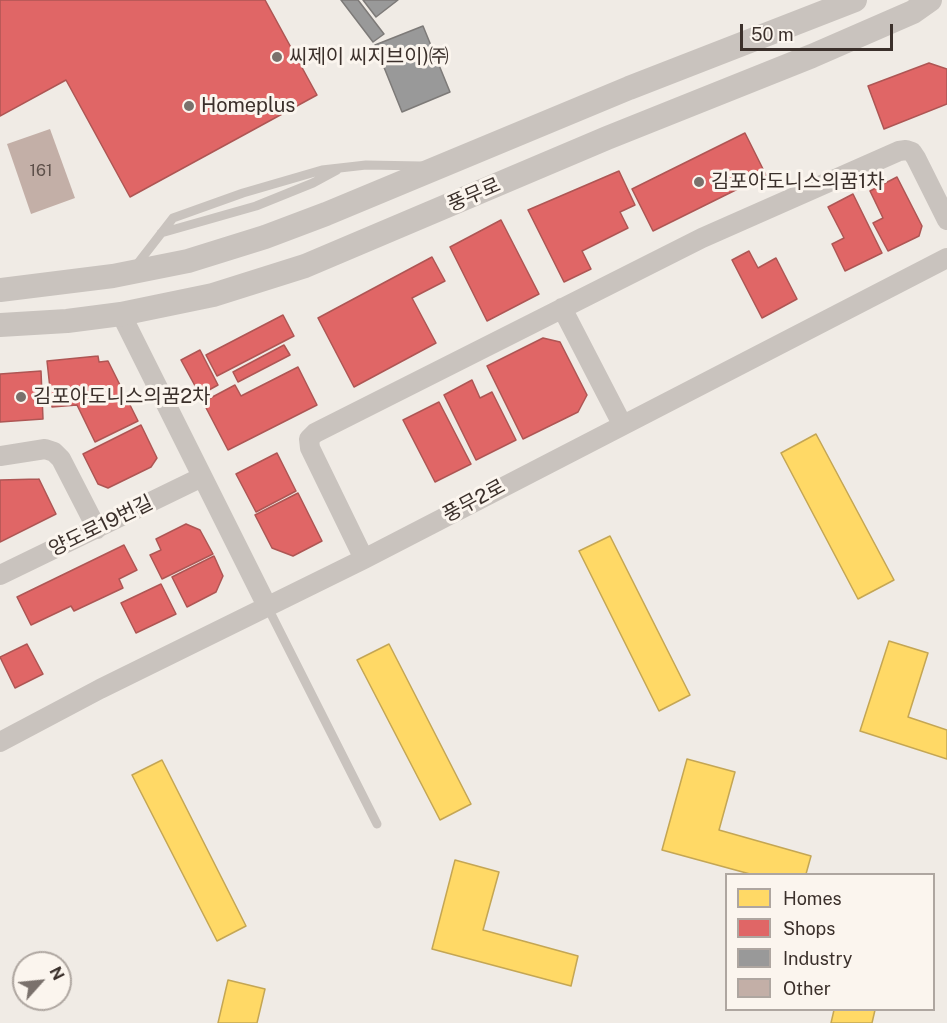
<!DOCTYPE html>
<meta charset="utf-8">
<style>
body{margin:0}
#map{position:relative;width:947px;height:1023px;overflow:hidden;background:#f0ebe5;font-family:"Public Sans",sans-serif}
canvas{display:block}
.legend{position:absolute;left:725px;top:873px;width:210px;height:138px;box-sizing:border-box;background:#fbf5ee;border:2px solid #aea6a0;margin:0;padding:8px 10px;list-style:none;font-size:18px;color:#3b302b}
.legend li{display:flex;align-items:center;gap:12px;height:30px}
.legend b{width:30px;border:2px solid #aea6a0}
.north{position:absolute;left:12px;top:951px;width:60px;height:60px;box-sizing:border-box;background:#fbf5ee;border:2px solid #aea6a0;border-radius:50%;rotate:63deg;font-size:16px;font-weight:700;line-height:24px;text-align:center;color:#3b302b}
.north::after{content:'';display:block;margin:auto;width:21px;height:27px;background:#7a716c;clip-path:polygon(50% 0,100% 100%,50% 72%,0 100%)}
.scale{position:absolute;left:740px;top:24px;width:153px;height:27px;box-sizing:border-box;border:3px solid #3b302b;border-top:0;padding-left:8px;font-size:18px;line-height:21px;white-space:nowrap;color:#3b302b;-webkit-text-stroke:4px #fbf5ee;paint-order:stroke}
</style>
<div id="map">
<canvas width="947" height="1023"></canvas>
<ul class="legend">
<li><b style="height:16px;background:#ffd966"></b>Homes</li>
<li><b style="height:16px;background:#e06666"></b>Shops</li>
<li><b style="height:16px;background:#999"></b>Industry</li>
<li><b style="height:16px;background:#c3afa7"></b>Other</li>
</ul>
<div class="north">N</div>
<div class="scale">50 m</div>
</div>
<script>
const g = document.querySelector('canvas').getContext('2d');
g.lineJoin = 'round';
function fill(path, color) {
  g.fillStyle = color;
  g.fill(path, 'evenodd');
}
function poly(rows) {
  const path = new Path2D();
  for (const r of rows) {
    path.moveTo(r[0], r[1]);
    for (let i = 2; i < r.length; i += 2) path.lineTo(r[i], r[i + 1]);
  }
  return path;
}
function trace(path, color, width, dash) {
  g.strokeStyle = color;
  g.lineWidth = width;
  g.lineCap = dash ? 'butt' : 'round';
  g.setLineDash(dash || []);
  g.stroke(path);
}
function drawText(font, color, halo, rows, align = 'center') {
  g.font = font + ' "Public Sans","Noto Sans KR",sans-serif';
  g.lineWidth = 6;
  g.setLineDash([]);
  g.textBaseline = 'middle';
  g.strokeStyle = halo;
  g.fillStyle = color;
  for (const [text, x, y, turn = 0] of rows) {
    g.save();
    g.translate(x, y);
    g.rotate((+turn || 0) * Math.PI / 180);
    g.textAlign = isNaN(turn) ? turn : align;
    if (halo) g.strokeText(text, 0, 0);
    g.fillText(text, 0, 0);
    g.restore();
  }
}
const homes = poly([
 [816,434,894,580,858,599,781,453,816,434],
 [610,536,690,695,659,711,579,551,610,536],
 [889,641,928,653,908,717,947,730,947,759,860,731,889,641],
 [389,644,471,804,440,820,357,660,389,644],
 [687,759,735,772,719,830,811,856,806,874,750,874,662,850,687,759],
 [162,760,246,926,217,941,132,775,162,760],
 [455,860,499,872,483,930,578,956,571,986,432,949,455,860],
 [228,980,265,989,257,1023,218,1023,228,980],
 [834,1010,875,1010,872,1023,831,1023,834,1010]
]);
fill(homes, '#ffd966');
trace(homes, '#c4a654', 1.5);
const shops = poly([
 [0,0,265,0,317,95,130,197,66,80,0,116,0,0],
 [929,63,947,69,947,104,884,129,868,86,929,63],
 [745,133,766,175,653,231,632,189,745,133],
 [619,171,635,205,620,212,628,228,582,251,591,269,564,282,528,210,619,171],
 [897,177,922,226,919,236,888,251,873,223,883,218,870,191,897,177],
 [853,194,882,253,845,271,832,244,844,238,828,207,853,194],
 [501,220,539,294,487,321,450,247,501,220],
 [749,251,758,268,776,258,797,299,762,318,732,260,749,251],
 [432,257,445,281,412,298,436,343,354,387,318,318,432,257],
 [283,315,294,336,217,376,206,355,283,315],
 [543,338,560,342,587,395,578,412,523,439,487,366,543,338],
 [284,345,290,355,238,382,233,372,284,345],
 [200,350,218,385,200,395,181,360,200,350],
 [98,356,99,362,108,361,138,421,95,442,77,405,52,407,47,361,98,356],
 [298,367,317,405,228,450,203,402,235,385,241,396,298,367],
 [41,371,43,419,0,422,0,374,41,371],
 [472,380,480,398,492,392,516,440,476,460,444,395,472,380],
 [439,402,471,464,435,482,403,420,439,402],
 [141,425,157,458,151,467,108,488,98,484,83,454,141,425],
 [277,453,296,491,256,512,236,474,277,453],
 [39,479,56,514,0,542,0,480,39,479],
 [298,493,322,541,293,556,272,548,255,515,298,493],
 [186,524,200,530,213,554,162,579,150,555,161,550,156,539,186,524],
 [124,545,137,570,119,579,123,588,74,611,71,606,31,625,17,597,124,545],
 [214,556,223,576,216,592,187,607,172,577,214,556],
 [161,584,176,614,136,633,121,603,161,584],
 [27,644,43,674,15,688,0,657,27,644]
]);
fill(shops, '#e06666');
trace(shops, '#ae5654', 1.5);
const industry = poly([
 [341,0,358,0,384,34,373,42,341,0],
 [363,0,398,0,376,17,363,0],
 [423,26,450,92,402,112,375,45,423,26]
]);
fill(industry, '#999');
trace(industry, '#7d7a78', 1.5);
fill(poly([
 [50,129,75,198,31,214,7,144]
]), '#c3afa7');
trace(poly([
 [161,233,256,206,313,183,337,170],
 [135,267,173,218,243,193,322,170,366,165,422,166],
 [267,606,377,824]
]), '#c9c3be', 9);
trace(poly([
 [562,308,622,424],
 [121,314,267,606],
 [0,456,45,449,54,452,61,459,97,529],
 [364,559,310,448,309,439,315,433,702,238,899,151,906,150,912,152,916,158,947,220],
 [0,575,202,477],
 [0,742,100,689,364,559,947,258]
]), '#c9c3be', 20);
trace(poly([
 [0,290,113,276,188,261,265,237,326,214,629,88,855,0],
 [0,325,67,321,121,314,213,295,305,266,607,138,812,56,913,12,930,0]
]), '#c9c3be', 24);
for (const [x, y, r, color] of [
 [277,57,6,"#7a716c"],
 [189,106,6,"#7a716c"],
 [699,182,6,"#7a716c"],
 [21,397,6,"#7a716c"]
]) {
  const dot = new Path2D();
  dot.arc(x, y, r, 0, 2 * Math.PI);
  g.fillStyle = color;
  g.fill(dot);
  trace(dot, '#fbf5ee', 2);
}
drawText('16px', '#5d504a', null, [
 ["161",41,171]
]);
drawText('20px', '#3b302b', '#fbf5ee', [
 ["씨제이 씨지브이)㈜",289,57],
 ["Homeplus",201,106],
 ["김포아도니스의꿈1차",711,182],
 ["김포아도니스의꿈2차",33,397]
], 'left');
drawText('20px', '#3b302b', '#fbf5ee', [
 ["풍무로",474,195,-23],
 ["풍무2로",474,501,-28],
 ["양도로19번길",101,526,-26]
]);
</script>
